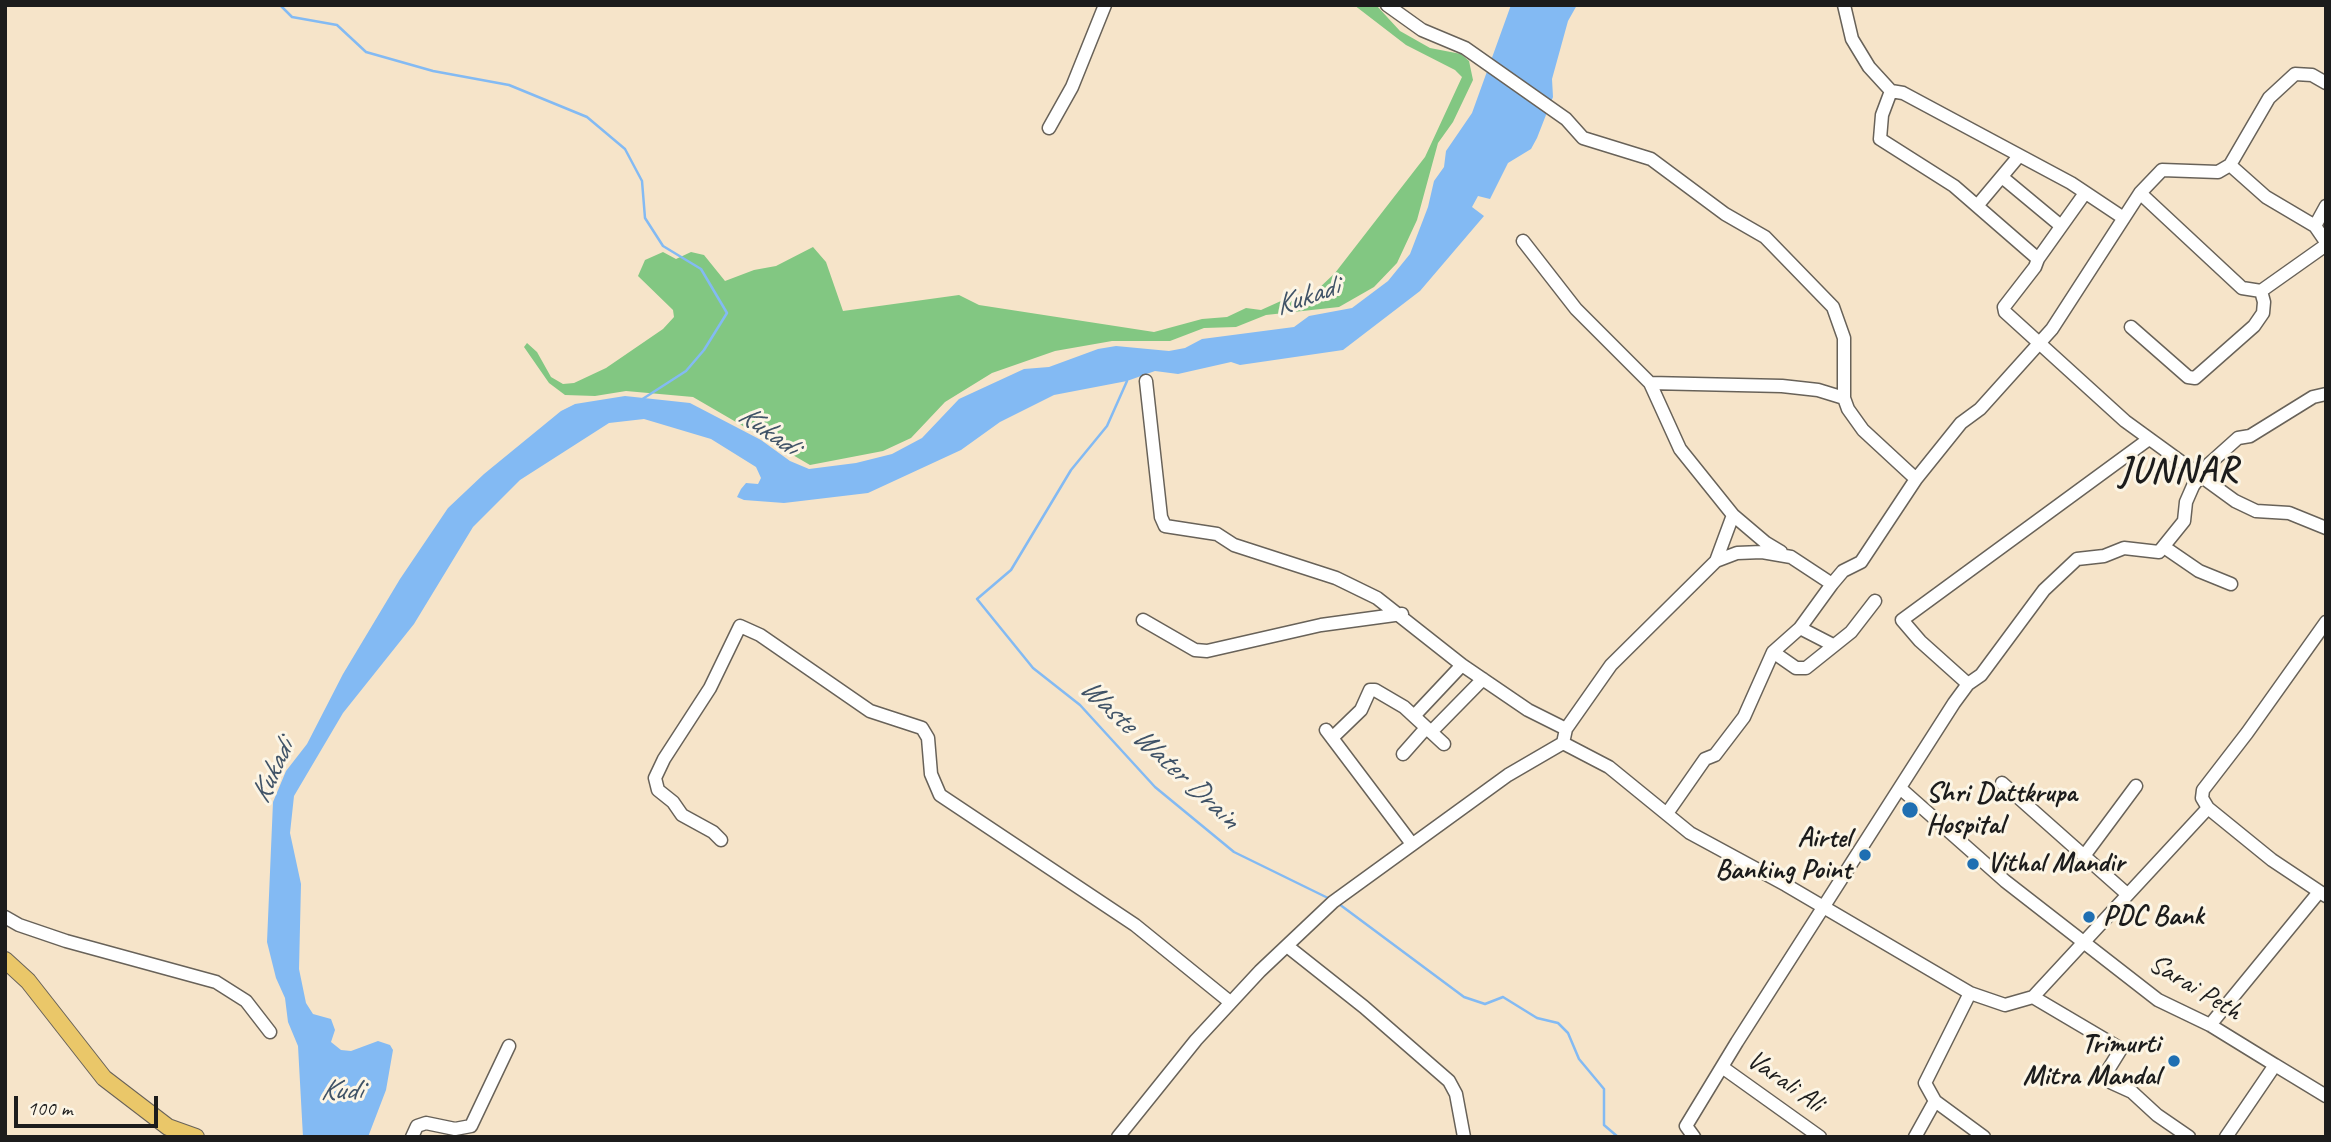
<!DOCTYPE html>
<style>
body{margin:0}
#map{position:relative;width:2331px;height:1142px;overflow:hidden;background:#f6e4c9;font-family:Caveat,sans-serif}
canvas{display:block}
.frame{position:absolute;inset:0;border:7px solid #1c1c1c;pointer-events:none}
.scale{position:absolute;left:14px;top:1096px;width:144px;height:32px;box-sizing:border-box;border:4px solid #1c1c1c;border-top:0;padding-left:9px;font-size:21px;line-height:24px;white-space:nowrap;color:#1c1c1c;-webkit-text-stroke:5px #fcf5e5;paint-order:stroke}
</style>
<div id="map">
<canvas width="2331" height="1142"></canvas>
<div class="frame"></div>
<div class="scale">100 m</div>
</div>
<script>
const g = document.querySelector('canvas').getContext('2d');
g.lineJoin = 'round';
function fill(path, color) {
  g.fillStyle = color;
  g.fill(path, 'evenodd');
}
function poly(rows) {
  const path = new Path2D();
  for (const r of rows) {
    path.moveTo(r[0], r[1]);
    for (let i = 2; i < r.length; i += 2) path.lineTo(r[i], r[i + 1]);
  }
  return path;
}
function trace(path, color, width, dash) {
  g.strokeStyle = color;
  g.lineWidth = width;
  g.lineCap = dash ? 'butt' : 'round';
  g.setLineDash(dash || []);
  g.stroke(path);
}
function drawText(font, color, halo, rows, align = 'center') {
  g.font = font + ' Caveat,sans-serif';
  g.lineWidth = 6;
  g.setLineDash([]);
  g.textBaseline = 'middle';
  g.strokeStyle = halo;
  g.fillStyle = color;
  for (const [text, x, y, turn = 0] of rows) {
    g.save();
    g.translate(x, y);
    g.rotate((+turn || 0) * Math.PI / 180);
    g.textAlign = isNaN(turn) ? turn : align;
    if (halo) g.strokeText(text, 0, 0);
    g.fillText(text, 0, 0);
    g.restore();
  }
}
fill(poly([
 [1354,5,1376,5,1400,31,1430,48,1461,54,1469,61,1473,80,1453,122,1438,143,1417,220,1397,263,1374,287,1339,307,1266,315,1236,327,1204,328,1170,341,1112,341,1055,351,992,373,945,402,911,438,883,451,810,465,693,397,626,391,595,396,565,395,549,383,524,347,527,343,537,352,551,377,563,384,574,383,606,368,663,329,674,317,673,310,638,276,645,260,663,252,676,259,691,252,704,255,725,281,754,270,776,266,813,247,826,262,843,311,959,295,979,305,1154,332,1202,319,1227,317,1246,308,1261,310,1292,296,1317,290,1335,273,1425,157,1462,77,1455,70,1406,45]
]), '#82c782');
fill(poly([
 [1511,5,1577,5,1568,21,1552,79,1553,97,1537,138,1531,149,1508,163,1490,199,1478,196,1472,207,1484,216,1420,291,1343,350,1240,365,1231,362,1178,374,1155,371,1127,381,1054,395,1000,422,961,450,868,493,784,503,744,500,737,497,741,489,746,483,758,484,761,478,756,467,711,439,644,419,609,423,520,480,473,527,414,624,343,713,294,796,290,833,301,884,299,969,306,1003,313,1014,331,1019,335,1030,331,1042,341,1050,351,1051,378,1041,390,1045,393,1050,386,1090,368,1137,303,1137,298,1046,288,1022,285,998,276,978,267,942,273,802,286,771,307,744,343,674,400,579,448,508,484,474,561,411,575,404,625,396,690,403,761,440,790,461,809,469,856,463,892,454,922,438,959,399,1024,369,1049,367,1098,349,1116,346,1169,351,1185,348,1202,339,1294,327,1309,316,1352,308,1388,281,1410,254,1428,207,1434,181,1444,167,1446,151,1472,113]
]), '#83baf3');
trace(poly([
 [280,5,292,17,337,25,366,52,433,71,509,85,587,117,625,149,642,181,645,218,663,246,701,269,727,313,704,350,686,371,641,400],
 [1127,381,1107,426,1071,470,1011,570,977,599,1033,668,1080,705,1155,787,1234,852,1330,899],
 [1339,904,1464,997,1485,1004,1503,997,1537,1018,1558,1023,1568,1033,1579,1059,1604,1089,1604,1125,1618,1137]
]), '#83baf3', 2.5);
const minor = poly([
 [1387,5,1422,30,1465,48,1566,119,1583,138,1651,159,1725,214,1765,237,1833,307,1844,338,1844,398,1848,409,1863,430,1916,479],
 [1844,5,1852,39,1869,67,1891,91,1882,115,1880,139,1954,186,2038,259,2035,267,2004,307,2005,312,2125,421,2235,501,2256,511,2289,513,2326,528],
 [1891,91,1903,93,2071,183,2122,217],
 [1049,128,1072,87,1105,5],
 [2230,165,2266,197,2315,226],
 [2002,177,2061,226],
 [2140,193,2242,288,2261,291,2326,245],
 [1977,206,2019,156],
 [2326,206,2315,226,2326,242],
 [1523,241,1576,309,1650,383],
 [2038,259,2085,193],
 [2131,327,2188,377,2195,378,2254,326,2263,313,2264,302,2261,291],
 [1146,381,1161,517,1165,526,1217,534,1234,545,1336,578,1377,598,1462,665,1528,710,1566,729],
 [1733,515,1766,543,1781,552],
 [2164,547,2199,571,2231,584],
 [1716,561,1733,515,1680,449,1650,383,1782,386,1818,390,1844,398],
 [1832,584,1800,628,1773,652,1796,668,1806,668,1851,632,1875,601],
 [1143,620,1195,650,1207,651,1321,625,1402,614],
 [2326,622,2247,733,2203,790,2202,798,2208,808,2272,860,2326,896],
 [1800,628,1833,645],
 [1968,684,1920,641,1902,620,2149,439],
 [1414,716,1462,665],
 [1326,730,1412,844],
 [1431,732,1483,679],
 [1332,738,1361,710,1370,690,1375,690,1404,707,1444,744],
 [1563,743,1566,729,1611,665,1716,561,1737,553,1762,552,1791,557,1832,584,1843,571,1861,562,1916,479,1961,423,1980,409,2052,329,2140,193,2162,170,2218,172,2230,165,2269,98,2295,74,2312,75,2326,83],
 [1403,754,1426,728],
 [2002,783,2127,894],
 [1900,788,2005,881,2158,1000,2210,1025,2275,1065],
 [1668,812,1705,759,1715,755,1744,717,1773,652],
 [721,840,713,832,682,815,673,802,658,790,655,778,664,759,710,688,740,626,760,635,870,711,922,728,928,738,931,774,940,795,1135,925,1230,1002],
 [2084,856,2136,786],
 [5,917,19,925,66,941,216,982,246,1001,270,1032],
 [1287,946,1364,1007,1449,1081,1456,1094,1464,1137],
 [2033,997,2121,1049,2108,1070,2106,1077,2110,1082,2132,1092,2157,1115,2189,1137],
 [2210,1025,2319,892],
 [1722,1067,1820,1137],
 [1935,1101,1984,1137],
 [412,1137,417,1126,426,1123,455,1129,471,1126,509,1046],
 [1118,1137,1196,1040,1260,971,1333,902,1508,775,1563,743,1609,767,1690,833,1786,885,1970,993,2005,1005,2033,997,2208,808],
 [1694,1137,1686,1126,1737,1042,1954,703,1968,684,1981,675,2044,590,2077,559,2104,556,2124,548,2159,552,2184,521,2186,502,2193,486,2209,464,2238,438,2250,436,2313,397,2326,394],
 [1915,1137,1935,1101,1925,1083,1970,993],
 [2226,1137,2275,1065,2326,1096]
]);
const major = poly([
 [5,960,28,981,104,1078,168,1127,196,1137]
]);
trace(minor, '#686259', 15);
trace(major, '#686259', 18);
trace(minor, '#fff', 12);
trace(major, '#eac769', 16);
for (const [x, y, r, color] of [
 [1910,810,9,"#1f6fb2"],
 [1865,855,7,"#1f6fb2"],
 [1973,864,7,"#1f6fb2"],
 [2089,917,7,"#1f6fb2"],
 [2174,1061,7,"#1f6fb2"]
]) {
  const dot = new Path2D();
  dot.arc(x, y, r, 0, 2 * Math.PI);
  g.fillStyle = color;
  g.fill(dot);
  trace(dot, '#fcf5e5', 2.5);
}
drawText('bold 28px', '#1c1c1c', '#fcf5e5', [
 ["Shri Dattkrupa",1926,794],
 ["Hospital",1926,826],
 ["Airtel",1851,839,"right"],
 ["Banking Point",1851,871,"right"],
 ["Vithal Mandir",1987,864],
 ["PDC Bank",2103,917],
 ["Trimurti",2160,1045,"right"],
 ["Mitra Mandal",2160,1077,"right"]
], 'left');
drawText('28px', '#1c1c1c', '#fcf5e5', [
 ["Sarai Peth",2195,988,31],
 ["Varali Ali",1785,1082,35]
]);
drawText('italic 30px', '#405367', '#fcf5e5', [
 ["Kukadi",1307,297,-19],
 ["Kukadi",768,431,35],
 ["Waste Water Drain",1159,754,43],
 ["Kukadi",273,772,-65],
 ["Kudi",341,1091]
]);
g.letterSpacing = '2px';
drawText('bold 35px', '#1c1c1c', '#fcf5e5', [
 ["JUNNAR",2179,472]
]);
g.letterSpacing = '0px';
</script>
